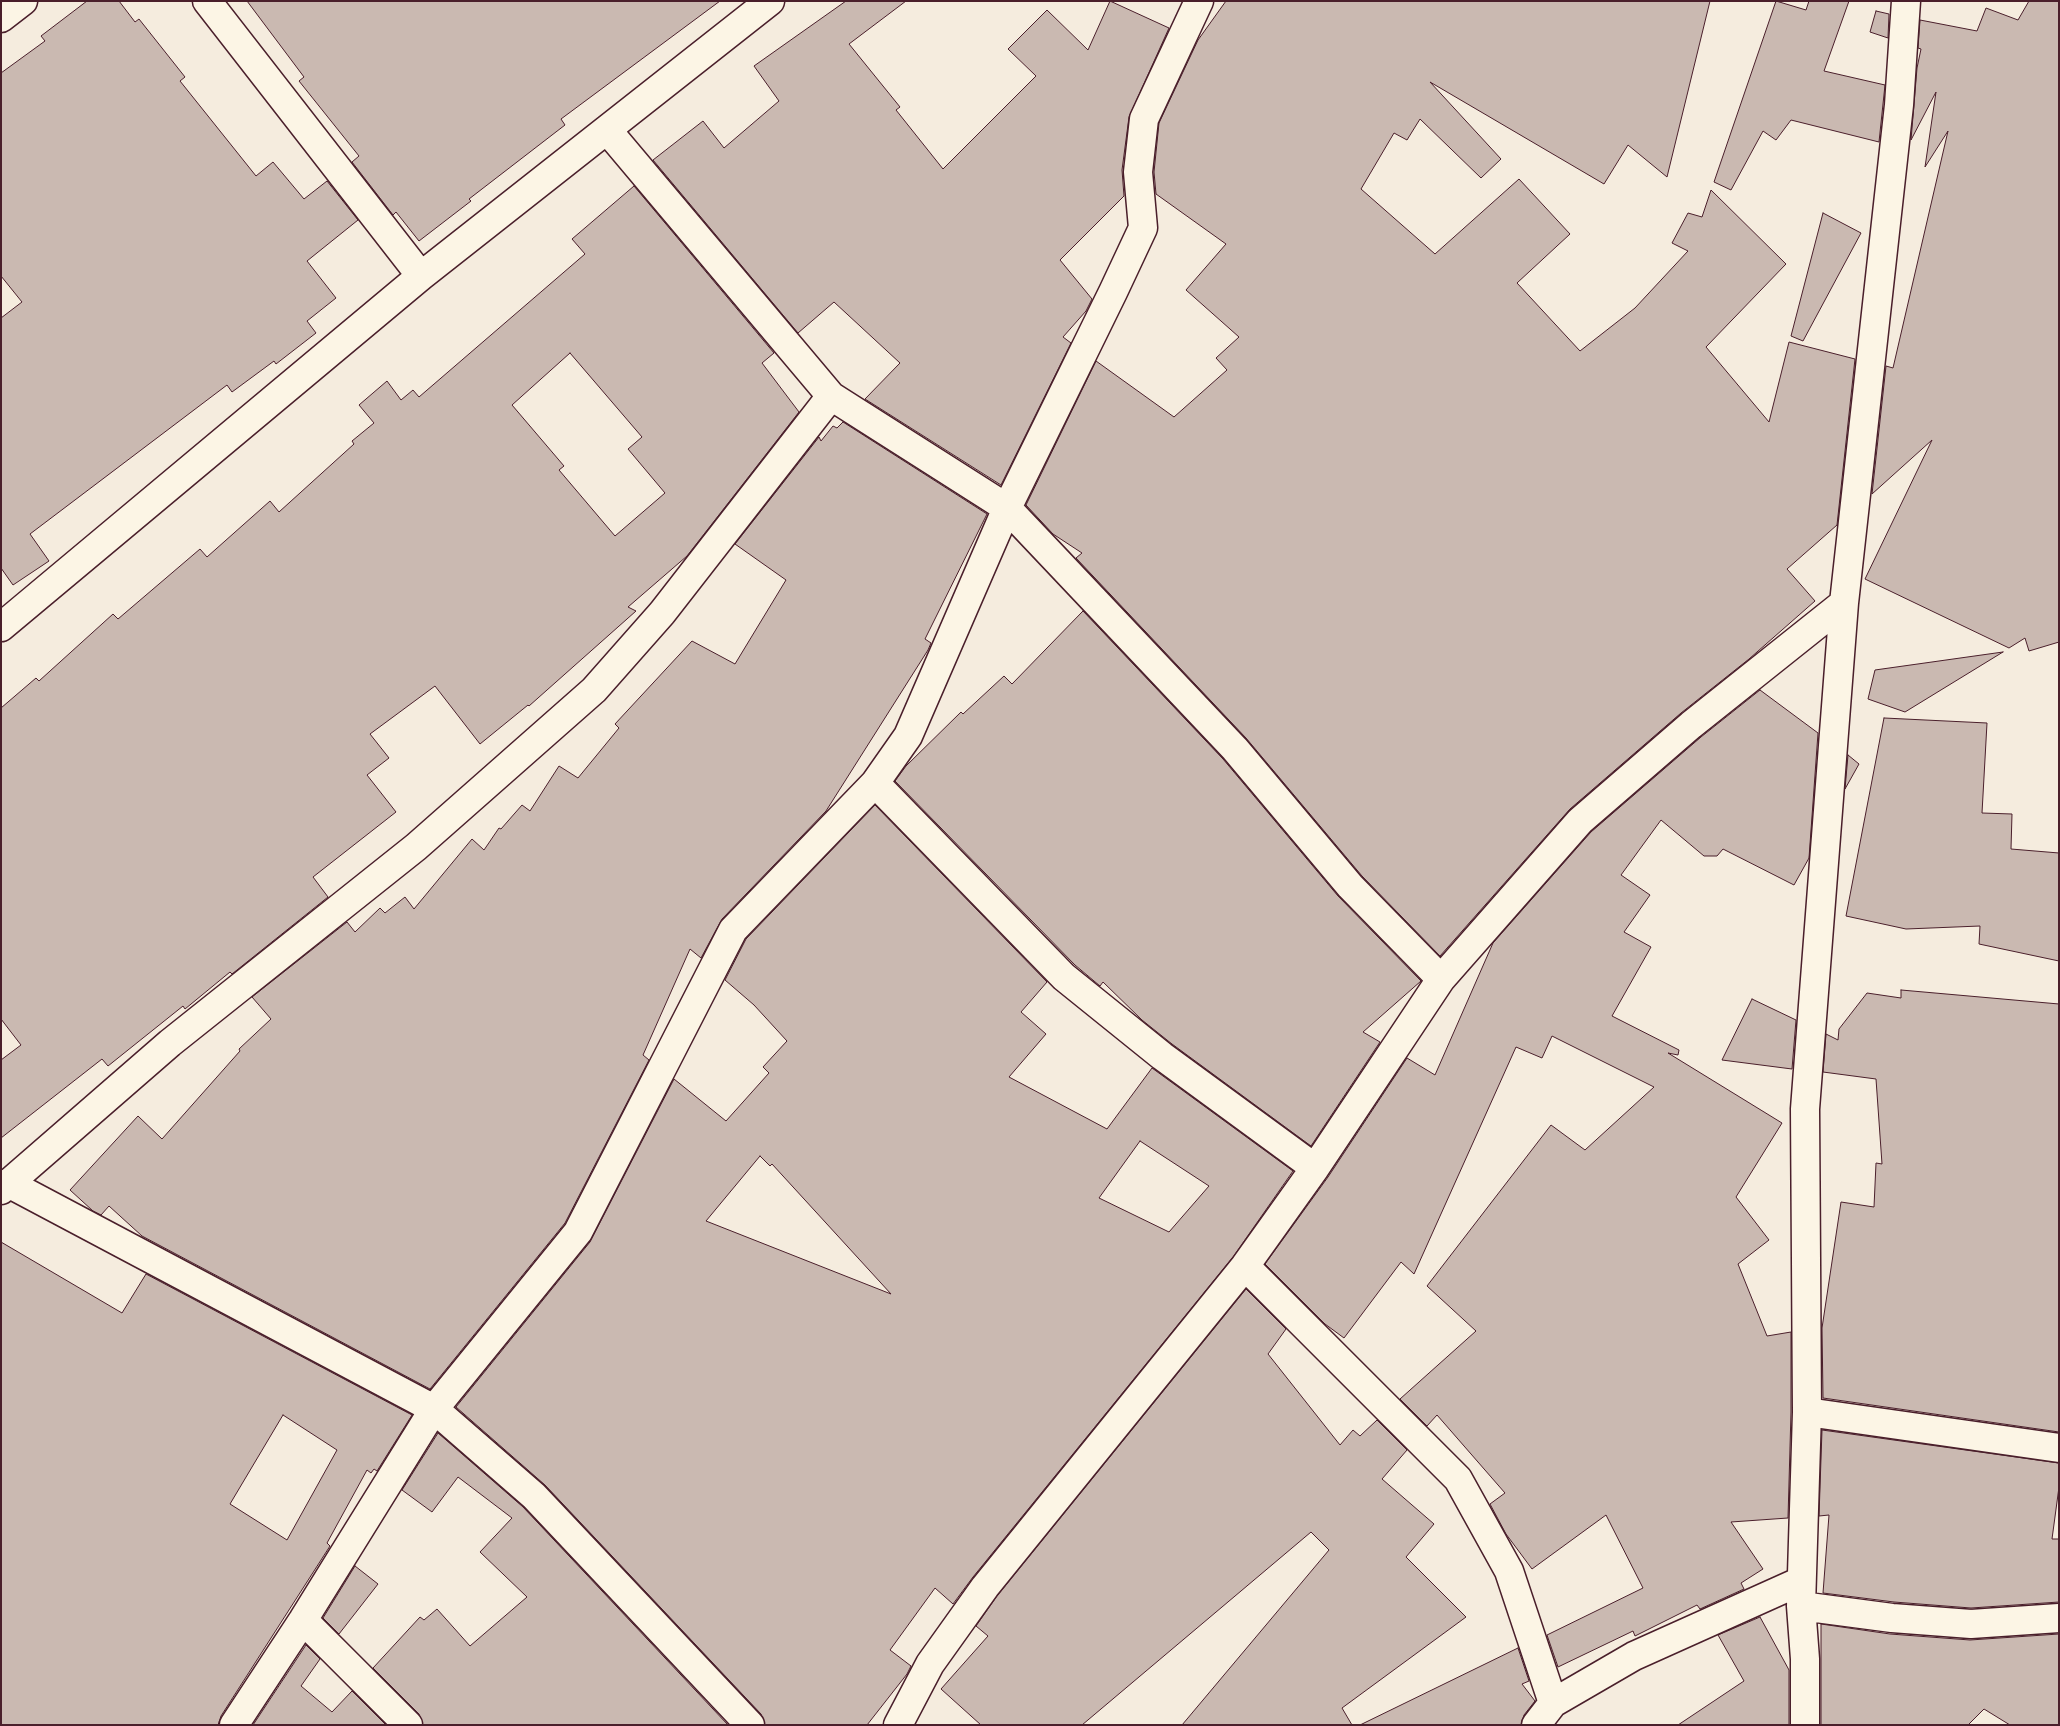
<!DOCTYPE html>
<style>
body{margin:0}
#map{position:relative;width:2060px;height:1726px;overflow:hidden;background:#f5ecde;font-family:"Shantell Sans",sans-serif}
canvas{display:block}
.frame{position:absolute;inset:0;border:2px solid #4a1f2b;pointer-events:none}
</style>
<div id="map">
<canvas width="2060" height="1726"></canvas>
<div class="frame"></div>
</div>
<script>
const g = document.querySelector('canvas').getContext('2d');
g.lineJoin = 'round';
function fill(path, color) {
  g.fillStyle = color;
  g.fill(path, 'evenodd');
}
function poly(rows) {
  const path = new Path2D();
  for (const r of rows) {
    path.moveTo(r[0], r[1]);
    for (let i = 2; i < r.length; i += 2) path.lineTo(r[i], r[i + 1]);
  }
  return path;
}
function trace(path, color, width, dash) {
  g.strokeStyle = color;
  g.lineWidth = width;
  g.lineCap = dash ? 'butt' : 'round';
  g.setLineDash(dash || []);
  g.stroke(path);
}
const building = poly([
 [87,1,119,1,135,22,139,19,185,77,180,81,256,176,273,162,304,199,327,181,358,220,307,261,336,298,307,321,316,333,276,364,274,361,232,392,227,385,30,534,49,561,13,585,1,568,1,318,22,302,1,276,1,73,45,41,41,36,87,1],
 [247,1,720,1,561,119,565,125,469,199,471,201,419,241,396,212,393,215,352,162,359,156,299,81,304,77,247,1],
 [846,1,906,1,849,44,900,107,896,110,943,169,1036,76,1008,49,1047,10,1088,50,1110,1,1169,28,1129,117,1122,170,1124,196,1060,260,1092,299,1086,311,1063,337,1071,343,1001,485,865,399,900,363,834,302,798,333,653,160,703,121,724,148,779,101,754,66,846,1],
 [1226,1,1710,1,1667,177,1628,145,1604,184,1430,82,1501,159,1481,178,1420,119,1407,140,1394,133,1361,189,1435,254,1519,179,1570,234,1517,283,1580,351,1635,308,1688,251,1672,243,1688,213,1702,217,1711,190,1786,264,1706,347,1769,422,1789,342,1855,359,1837,525,1787,569,1815,601,1749,659,1681,713,1570,809,1440,956,1362,876,1246,738,1076,558,1082,553,1053,534,1026,505,1096,361,1174,417,1227,370,1216,358,1239,337,1186,290,1226,244,1156,194,1154,172,1159,123,1198,40,1226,1],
 [1776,1,1806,10,1809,1,1849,1,1824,71,1885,85,1879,142,1791,120,1776,140,1763,131,1731,190,1714,182,1776,1],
 [2029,1,2059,1,2059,642,2029,651,2025,638,2009,648,1865,579,1932,440,1872,494,1886,366,1893,368,1948,131,1925,167,1936,92,1911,140,1917,68,1921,49,1918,48,1920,20,1977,31,1986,8,2018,20,2029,1],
 [1876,11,1889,14,1888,38,1870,32,1876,11],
 [634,186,774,353,762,363,799,412,687,556,628,607,636,611,529,706,528,705,480,744,435,686,370,734,389,758,367,775,396,812,313,877,328,897,232,974,230,972,185,1009,183,1006,108,1066,102,1059,1,1138,1,1060,21,1045,1,1019,1,708,36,678,39,681,113,614,118,619,200,549,207,557,270,501,279,512,354,444,352,441,374,423,359,405,387,381,401,400,413,390,419,397,585,254,572,239,634,186],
 [570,353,642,437,628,449,665,493,615,536,559,470,564,466,512,405,570,353],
 [1823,213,1861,233,1803,341,1791,336,1823,213],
 [843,422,987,514,925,639,931,643,928,650,826,811,722,919,701,958,690,949,643,1055,649,1060,565,1223,430,1389,142,1236,109,1206,101,1215,93,1211,70,1190,138,1116,162,1139,240,1051,239,1049,271,1019,252,997,347,922,355,932,380,908,385,913,405,897,414,909,472,839,484,850,499,828,501,829,522,805,530,811,559,766,578,778,619,728,615,724,692,641,735,664,786,580,735,544,819,437,821,441,833,426,837,428,843,422],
 [1083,611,1223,759,1338,896,1421,981,1363,1032,1380,1042,1311,1146,1172,1044,1142,1020,1103,982,1100,986,1075,965,895,781,906,766,961,712,963,714,1004,676,1012,684,1083,611],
 [2003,652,1905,712,1868,699,1875,670,2003,652],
 [1760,690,1818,733,1809,858,1794,885,1723,849,1717,856,1704,856,1661,820,1621,875,1650,895,1624,932,1651,947,1612,1016,1679,1050,1678,1055,1668,1053,1782,1123,1736,1197,1769,1240,1738,1264,1767,1336,1791,1332,1791,1412,1788,1518,1731,1522,1763,1569,1741,1583,1744,1589,1700,1609,1697,1605,1635,1636,1633,1631,1558,1667,1547,1635,1643,1588,1606,1515,1532,1569,1506,1534,1490,1504,1505,1493,1437,1415,1427,1426,1400,1399,1476,1331,1427,1286,1551,1125,1585,1150,1654,1087,1552,1036,1542,1058,1516,1047,1414,1274,1401,1262,1344,1338,1325,1324,1265,1264,1328,1177,1407,1058,1435,1075,1493,943,1591,832,1701,737,1760,690],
 [1884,718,1987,723,1982,813,2012,814,2011,849,2059,853,2059,961,1979,944,1980,926,1906,929,1846,916,1884,718],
 [1848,755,1859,764,1845,789,1848,755],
 [875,805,1047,982,1021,1012,1046,1034,1009,1077,1107,1129,1152,1068,1293,1171,1233,1257,973,1577,953,1604,935,1588,890,1650,911,1666,907,1674,867,1725,765,1725,761,1714,545,1485,456,1407,590,1242,674,1079,726,1121,769,1073,763,1067,787,1041,754,1005,725,980,746,939,875,805],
 [1140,1141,1209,1186,1169,1232,1099,1198,1140,1141],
 [760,1156,770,1166,772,1164,891,1294,706,1221,760,1156],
 [1901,990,2059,1004,2059,1432,1823,1398,1822,1328,1841,1202,1874,1207,1876,1163,1882,1164,1876,1079,1823,1072,1826,1034,1838,1040,1839,1029,1867,993,1901,998,1901,990],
 [1752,999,1796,1020,1792,1069,1722,1060,1752,999],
 [1,1242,122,1313,146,1274,412,1415,377,1471,374,1469,371,1473,367,1470,327,1543,330,1546,221,1716,218,1725,1,1725,1,1242],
 [283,1415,337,1450,287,1540,230,1504,283,1415],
 [1246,1289,1286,1329,1268,1354,1340,1445,1353,1430,1360,1436,1377,1420,1407,1450,1382,1479,1434,1524,1406,1557,1466,1617,1342,1708,1352,1725,1182,1725,1329,1550,1311,1532,1082,1725,981,1725,941,1689,988,1636,976,1626,997,1596,1246,1289],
 [1822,1430,2059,1463,2059,1487,2052,1539,2059,1539,2059,1602,1971,1608,1894,1602,1823,1593,1829,1515,1819,1516,1822,1430],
 [438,1433,523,1507,728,1725,423,1725,419,1714,373,1668,420,1617,424,1620,437,1609,470,1646,527,1597,480,1552,512,1518,458,1477,432,1512,402,1490,438,1433],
 [355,1566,378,1584,339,1634,323,1618,355,1566],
 [1760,1617,1789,1670,1789,1725,1678,1725,1744,1681,1718,1635,1760,1617],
 [1821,1624,1890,1634,1970,1640,2059,1634,2059,1725,2010,1725,1984,1709,1968,1725,1821,1725,1821,1624],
 [306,1645,320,1659,301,1686,332,1712,352,1691,386,1725,253,1725,306,1645],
 [1518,1648,1529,1681,1522,1684,1535,1701,1524,1715,1521,1725,1360,1725,1518,1648]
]);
fill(building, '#cab9b1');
trace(building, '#4a1f2b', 1);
const minor = poly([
 [207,1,421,276],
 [1,18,23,1],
 [608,131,831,396,1007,508,1235,749,1350,886,1441,979],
 [1,627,421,276,770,1],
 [875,783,1064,977,1162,1056,1315,1168],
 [8,1183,434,1409,534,1496,750,1725],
 [1,1190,170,1043,416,847,594,690,662,613,831,396],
 [1245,1266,1458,1479,1509,1571,1553,1703],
 [1807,1412,2059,1448],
 [1801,1606,1892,1618,1971,1624,2059,1618],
 [303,1620,408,1725],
 [234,1725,303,1620,434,1409,578,1232,733,930,875,783,908,736,1007,508,1113,292,1143,228,1138,172,1144,119,1199,1],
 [898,1725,930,1664,985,1587,1245,1266,1315,1168,1441,979,1580,821,1691,725,1844,603],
 [1536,1725,1553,1703,1634,1656,1801,1581],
 [1805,1725,1805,1659,1801,1606,1807,1412,1805,1109,1844,603,1899,105,1906,1]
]);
trace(minor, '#4a1f2b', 31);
trace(minor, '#fcf5e5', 28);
</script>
